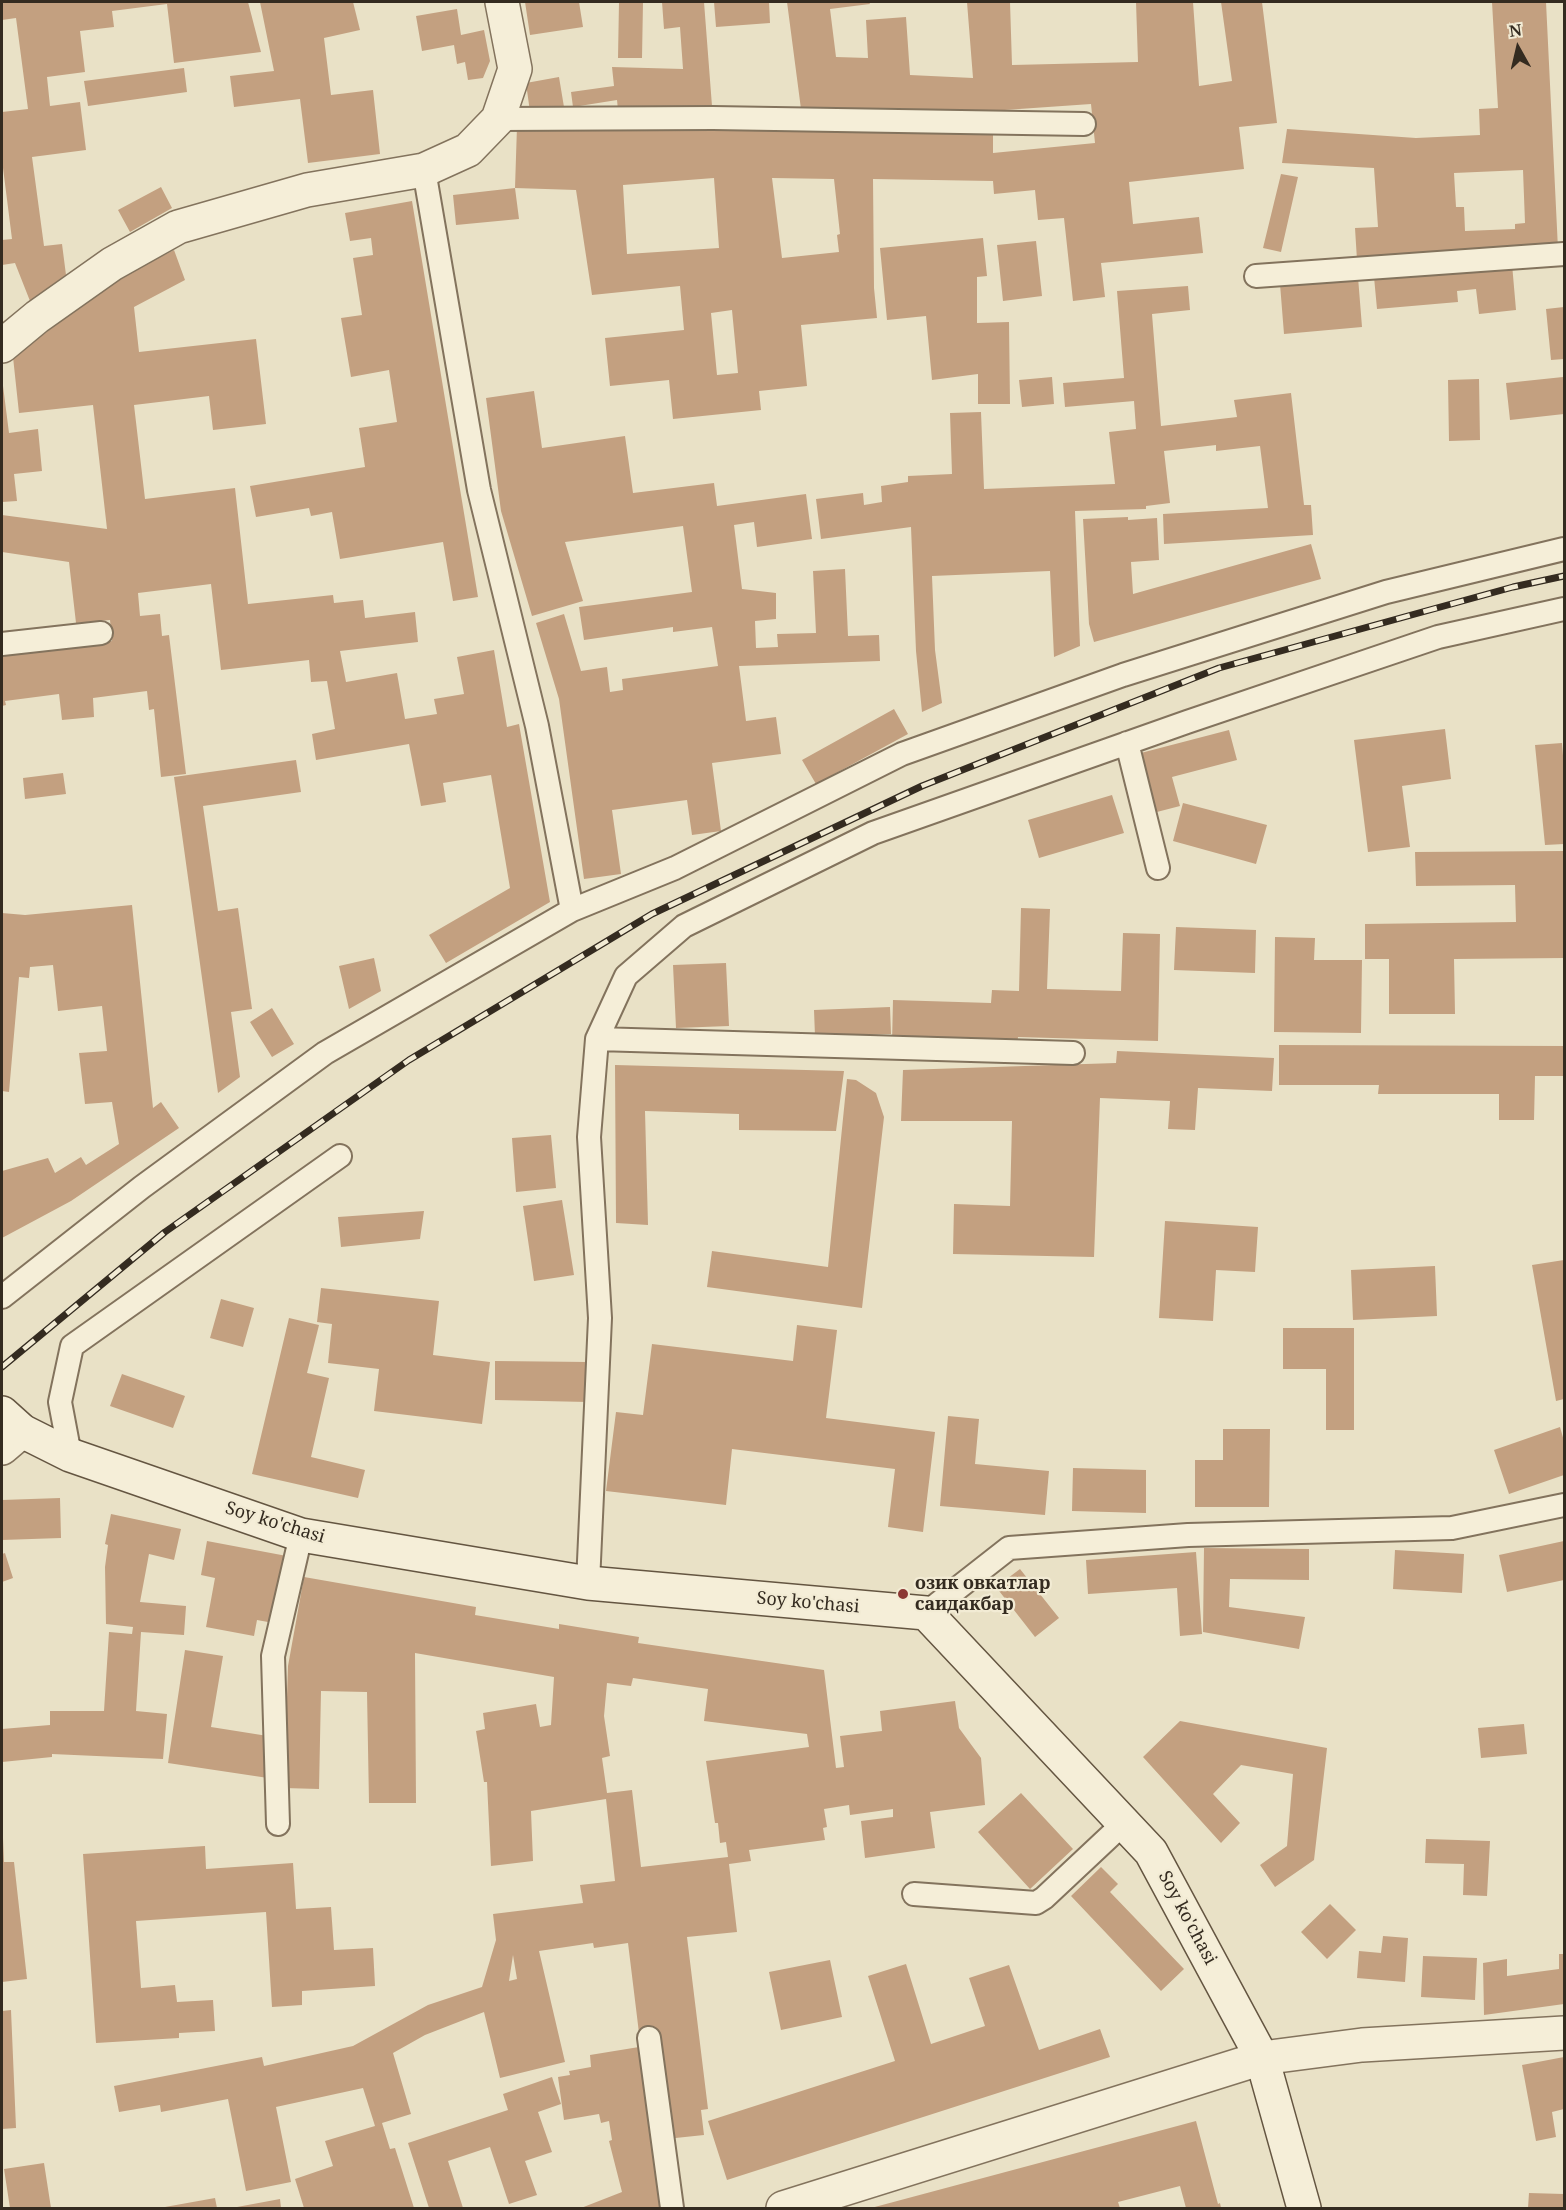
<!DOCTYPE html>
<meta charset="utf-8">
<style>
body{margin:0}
#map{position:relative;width:1566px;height:2210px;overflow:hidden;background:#e9e1c6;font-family:"Noto Serif",serif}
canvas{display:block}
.frame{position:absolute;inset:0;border:3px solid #342b20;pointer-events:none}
.north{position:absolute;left:1488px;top:18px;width:60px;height:60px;-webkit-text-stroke:4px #f2ebd4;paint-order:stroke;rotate:352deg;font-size:16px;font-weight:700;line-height:24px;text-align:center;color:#342b20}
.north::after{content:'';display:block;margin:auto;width:21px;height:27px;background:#342b20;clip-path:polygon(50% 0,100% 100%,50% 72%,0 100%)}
</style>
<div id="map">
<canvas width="1566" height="2210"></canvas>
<div class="frame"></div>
<div class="north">N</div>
</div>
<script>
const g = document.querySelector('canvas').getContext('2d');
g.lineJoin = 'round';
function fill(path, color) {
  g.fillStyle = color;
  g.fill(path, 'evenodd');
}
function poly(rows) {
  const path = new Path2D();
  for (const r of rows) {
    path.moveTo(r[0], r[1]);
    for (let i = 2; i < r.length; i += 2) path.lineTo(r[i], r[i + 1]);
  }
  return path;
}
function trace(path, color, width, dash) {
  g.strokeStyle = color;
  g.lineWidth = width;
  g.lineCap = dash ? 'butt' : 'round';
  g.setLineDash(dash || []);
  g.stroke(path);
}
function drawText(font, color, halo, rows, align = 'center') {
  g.font = font + ' "Noto Serif",serif';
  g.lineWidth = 4.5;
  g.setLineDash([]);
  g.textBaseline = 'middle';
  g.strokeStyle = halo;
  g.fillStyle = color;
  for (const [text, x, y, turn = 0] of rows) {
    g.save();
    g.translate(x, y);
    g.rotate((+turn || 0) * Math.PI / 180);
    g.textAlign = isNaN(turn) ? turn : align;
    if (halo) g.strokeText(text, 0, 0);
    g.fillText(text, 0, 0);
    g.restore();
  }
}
fill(poly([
 [2,2,248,2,261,52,174,63,167,4,112,11,114,27,80,31,85,72,47,77,50,106,80,102,86,150,32,157,44,246,62,244,66,275,30,301,15,263,2,265,2,240,12,239,2,160,2,112,28,109,16,18,2,20],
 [260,2,353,2,360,30,324,38,331,95,373,90,380,154,308,163,300,99,234,107,230,76,274,71],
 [525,2,579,2,583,27,530,35],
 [619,2,643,2,642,58,618,58],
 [662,2,704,2,712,106,618,110,617,100,573,107,571,92,614,86,612,67,683,69,680,27,664,29],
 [714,2,769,2,770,23,716,27],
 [787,2,869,2,870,4,830,9,836,57,868,58,866,20,906,17,910,75,973,78,967,2,1010,2,1012,65,1138,62,1136,2,1193,2,1199,86,1232,81,1221,2,1262,2,1277,123,1239,127,1244,169,1129,182,1133,224,1199,217,1203,253,1101,263,1105,297,1073,301,1064,218,1038,220,1035,190,994,194,993,181,873,179,874,288,877,318,801,325,807,386,759,391,761,410,673,419,669,380,610,386,605,338,684,330,680,286,592,295,576,190,515,188,517,126,993,131,993,153,1095,143,1091,104,976,112,801,109],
 [714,178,719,248,627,254,623,185],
 [772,178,834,179,840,234,837,235,839,252,782,258],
 [732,310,738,373,717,375,711,313],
 [1492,2,1546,2,1558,249,1357,260,1355,228,1378,227,1374,168,1282,163,1287,129,1416,138,1480,135,1479,109,1498,108],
 [1523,170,1525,223,1515,224,1515,229,1465,231,1464,207,1456,207,1454,173],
 [457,9,461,35,484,30,490,61,483,78,468,80,465,62,457,64,454,45,422,51,416,16],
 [184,68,187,92,88,106,84,81],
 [559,77,564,107,530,112,526,83],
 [1281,174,1298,177,1281,252,1263,248],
 [161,187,172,208,130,232,118,210],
 [515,188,519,219,456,225,453,195],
 [412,201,478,597,453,601,443,542,340,559,332,512,311,516,309,508,256,517,250,486,365,467,359,428,397,422,389,370,351,377,341,318,362,315,353,258,373,255,371,238,350,241,345,213],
 [983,238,987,276,977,277,977,323,1009,322,1010,404,978,404,978,374,932,380,926,316,887,320,880,248],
 [1036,241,1042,296,1003,301,997,245],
 [174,250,185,280,134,307,139,352,256,339,266,424,213,430,209,396,134,405,145,499,235,488,248,604,333,595,334,603,363,600,365,618,415,612,418,642,340,651,346,682,397,673,405,719,437,714,434,699,464,694,457,657,494,650,507,727,519,724,550,902,446,963,429,935,510,888,491,775,443,783,446,802,421,806,409,744,316,760,312,734,335,729,327,681,311,682,309,660,221,670,211,584,138,593,140,616,160,614,162,636,169,635,186,774,161,777,154,709,149,710,147,691,93,698,94,717,62,720,59,694,5,701,6,705,2,706,2,654,112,641,110,620,76,623,69,562,2,552,2,515,107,529,93,405,19,413,13,357,117,279],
 [1512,264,1516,310,1479,314,1476,289,1457,291,1458,302,1377,309,1374,277],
 [1358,277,1362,327,1284,334,1280,284],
 [1188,286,1190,310,1152,314,1161,426,1237,417,1234,400,1291,393,1304,505,1311,505,1313,535,1164,544,1163,514,1268,508,1260,446,1216,451,1216,445,1164,451,1170,503,1146,506,1146,509,1075,511,1080,646,1054,657,1050,571,932,576,935,650,942,703,922,712,916,651,911,527,821,539,816,499,863,493,864,505,882,502,881,486,908,482,908,476,952,474,950,413,981,412,984,489,1115,484,1109,432,1136,429,1134,401,1065,407,1063,383,1124,378,1117,291],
 [1564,307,1564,359,1551,360,1546,309],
 [1052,377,1054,404,1022,407,1019,380],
 [1563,377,1564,414,1510,420,1506,383],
 [2,378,9,433,38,429,42,471,14,474,17,501,2,502],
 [1479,379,1480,440,1449,441,1448,380],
 [534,391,542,448,625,436,633,493,714,483,717,506,806,494,812,539,757,547,754,522,734,525,742,589,776,593,776,619,755,621,756,648,778,647,777,634,816,633,813,571,845,569,848,636,879,635,880,661,739,666,746,721,776,717,781,754,712,763,721,831,692,835,687,800,612,810,621,874,584,879,559,699,536,623,564,614,581,671,607,667,610,692,623,690,622,679,718,666,712,627,673,632,673,627,584,640,579,607,692,592,683,526,565,542,583,601,532,616,501,511,486,398],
 [1128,517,1128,520,1157,518,1159,560,1131,562,1133,594,1311,544,1321,579,1094,642,1089,624,1083,519],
 [894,709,908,734,816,784,802,760],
 [1445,729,1451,779,1402,786,1410,847,1368,852,1354,740],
 [1229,730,1237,760,1172,777,1180,806,1153,813,1137,754],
 [1562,743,1564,768,1564,844,1545,845,1535,745],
 [296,760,301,792,203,806,218,911,238,908,252,1009,231,1012,240,1077,218,1093,174,777],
 [63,773,66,794,25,799,23,778],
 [1112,795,1124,833,1039,858,1028,820],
 [1183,803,1267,825,1256,864,1173,841],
 [1564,851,1564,958,1454,959,1455,1014,1389,1014,1389,959,1365,959,1365,924,1516,922,1515,885,1416,886,1415,852],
 [132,905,153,1108,161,1102,179,1128,71,1201,2,1238,2,1171,48,1158,55,1173,81,1157,86,1165,119,1144,112,1102,85,1104,79,1053,107,1051,102,1006,58,1011,53,965,30,967,29,978,19,977,9,1092,2,1091,2,913,25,915],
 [1021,908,1050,909,1047,989,1121,991,1123,933,1160,934,1158,1041,1018,1037,1017,1046,892,1043,893,1000,991,1003,992,990,1019,991],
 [1176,927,1256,930,1255,973,1174,970],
 [1275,937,1315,938,1314,960,1362,960,1361,1033,1274,1032],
 [374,958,381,991,349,1009,339,966],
 [726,963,729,1026,676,1028,673,965],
 [890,1007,891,1034,815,1036,814,1010],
 [272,1008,294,1044,272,1057,250,1022],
 [1279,1045,1564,1046,1564,1076,1535,1076,1534,1120,1499,1120,1499,1094,1378,1094,1379,1085,1279,1085],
 [1117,1051,1274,1058,1272,1091,1198,1088,1195,1130,1168,1129,1170,1101,1100,1098,1094,1257,953,1254,954,1204,1010,1206,1012,1121,901,1121,903,1070,1116,1063],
 [615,1065,844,1071,836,1131,739,1130,739,1114,645,1111,648,1225,616,1223],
 [847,1079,856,1080,876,1093,884,1117,862,1308,707,1287,712,1251,828,1267],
 [551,1135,556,1188,516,1192,512,1138],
 [562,1200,574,1275,534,1281,523,1206],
 [424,1211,420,1239,341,1247,338,1217],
 [1165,1221,1258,1227,1255,1272,1216,1270,1213,1321,1159,1318],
 [1564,1260,1564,1399,1556,1401,1532,1265],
 [1435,1266,1437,1316,1353,1320,1351,1270],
 [321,1288,439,1301,433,1355,490,1362,482,1424,374,1411,379,1369,328,1363,332,1324,317,1322],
 [221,1299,254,1308,243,1347,210,1338],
 [289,1318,319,1325,307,1373,329,1378,311,1457,365,1470,358,1498,252,1474],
 [797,1325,837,1330,826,1418,935,1432,923,1532,888,1527,895,1469,732,1449,726,1505,606,1491,616,1412,643,1415,652,1344,793,1361],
 [1283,1328,1354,1328,1354,1430,1326,1430,1326,1369,1283,1369],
 [495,1361,588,1362,588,1402,495,1400],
 [122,1374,185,1396,173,1428,110,1406],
 [948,1416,979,1419,975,1464,1049,1471,1045,1515,940,1506],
 [1560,1427,1564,1441,1564,1475,1509,1494,1494,1450],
 [1223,1429,1270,1429,1269,1507,1195,1507,1195,1460,1223,1460],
 [1073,1468,1146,1470,1146,1513,1072,1511],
 [60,1498,61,1538,2,1540,2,1500],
 [111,1514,181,1529,174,1560,149,1554,140,1602,186,1606,184,1635,141,1632,136,1711,167,1714,163,1759,52,1754,52,1757,2,1762,2,1729,50,1725,50,1711,104,1711,109,1632,132,1634,133,1627,106,1624,105,1567,108,1545,105,1544],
 [207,1541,292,1557,279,1624,257,1620,254,1636,206,1627,215,1578,201,1575],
 [1564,1541,1564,1580,1507,1592,1499,1555],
 [1204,1548,1309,1549,1309,1580,1230,1579,1229,1607,1305,1617,1299,1649,1203,1632],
 [1395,1550,1464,1554,1462,1593,1393,1589],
 [1196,1552,1202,1634,1180,1636,1177,1588,1088,1594,1086,1560],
 [5,1553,13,1578,2,1582,2,1554],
 [1020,1569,1059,1618,1035,1637,996,1587],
 [304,1577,476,1607,475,1615,559,1629,559,1624,639,1637,638,1643,824,1670,836,1768,844,1767,840,1736,882,1731,880,1711,955,1701,959,1728,981,1758,985,1805,930,1812,935,1848,865,1858,861,1821,893,1817,893,1809,850,1815,849,1805,824,1809,827,1827,823,1828,825,1840,749,1850,751,1861,729,1864,737,1932,687,1937,708,2109,701,2110,704,2135,666,2139,653,2032,639,2033,628,1943,594,1948,593,1943,539,1951,565,2062,500,2078,484,2012,425,2035,393,2053,411,2114,382,2123,390,2149,395,2148,414,2208,304,2208,295,2179,333,2166,325,2141,375,2126,363,2088,276,2107,291,2182,246,2191,228,2099,161,2112,160,2105,119,2112,114,2086,262,2057,264,2066,353,2046,428,2005,482,1987,496,1940,493,1914,583,1903,580,1885,615,1881,606,1799,531,1811,533,1861,491,1866,487,1782,484,1782,476,1731,485,1729,483,1713,536,1704,540,1727,551,1725,554,1677,415,1653,416,1803,369,1803,367,1692,321,1691,319,1789,284,1788,288,1666],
 [633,1678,708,1689,704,1721,807,1734,809,1747,706,1761,715,1823,718,1823,720,1843,726,1842,728,1857,641,1867,632,1790,607,1793,602,1758,610,1756,604,1716,607,1683,631,1686],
 [513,1955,517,1979,509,1981],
 [185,1650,223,1656,211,1727,274,1737,268,1778,168,1763],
 [1180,1721,1327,1748,1314,1860,1275,1887,1260,1865,1287,1846,1293,1774,1241,1765,1213,1794,1240,1823,1221,1843,1143,1757],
 [1524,1724,1527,1754,1481,1758,1478,1728],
 [1021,1793,1073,1849,1030,1889,978,1832],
 [2,1838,3,1838,4,1862,14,1862,27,1979,2,1982],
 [1426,1839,1490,1841,1487,1896,1463,1895,1464,1864,1425,1863],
 [205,1846,206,1869,293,1863,296,1909,331,1907,334,1950,373,1948,375,1986,302,1991,302,2005,272,2007,266,1912,136,1921,141,1988,175,1985,177,2002,213,2000,215,2031,179,2033,179,2038,96,2043,83,1854],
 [1101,1867,1118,1884,1110,1892,1184,1969,1161,1991,1071,1896],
 [1330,1904,1356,1930,1327,1959,1301,1932],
 [1383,1936,1408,1938,1405,1982,1357,1978,1359,1951,1381,1953],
 [1559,1954,1564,1954,1564,2004,1484,2015,1483,1963,1507,1959,1507,1976,1559,1969],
 [1423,1956,1477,1958,1475,2000,1421,1997],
 [830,1960,842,2017,781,2030,769,1972],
 [906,1964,931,2044,985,2026,969,1978,1009,1965,1039,2050,1100,2029,1110,2057,727,2180,708,2121,895,2061,868,1976],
 [11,2010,16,2128,2,2129,2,2011],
 [639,2047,669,2208,581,2208,622,2192,609,2141,612,2140,609,2121,601,2123,599,2114,564,2120,558,2077,570,2075,569,2071,591,2067,590,2055],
 [1564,2057,1564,2109,1552,2112,1556,2137,1536,2141,1522,2065],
 [552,2077,561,2104,538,2112,552,2152,525,2161,537,2195,509,2204,490,2147,448,2161,463,2208,429,2208,408,2143,508,2110,503,2094],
 [1196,2121,1218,2204,1220,2203,1221,2208,1186,2208,1180,2186,1118,2202,1120,2208,871,2208],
 [44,2163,51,2208,10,2208,4,2169],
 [1529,2193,1564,2194,1564,2208,1528,2208],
 [215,2198,217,2208,166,2208,165,2207],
 [280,2199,281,2208,237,2208,237,2207]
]), '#c3a080');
const service = poly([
 [498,119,713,118,1084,124],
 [424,170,479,490,537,726,572,910],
 [1256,276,1564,254],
 [2,644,101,633],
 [1127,743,1158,868],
 [597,1039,1073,1053],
 [2,1297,142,1187,325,1053,572,910,675,868,902,754,1123,675,1386,592,1564,549],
 [70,1455,60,1402,72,1346,340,1156],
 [588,1583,600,1318,589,1137,597,1039,626,976,684,926,873,833,1187,722,1438,637,1564,609],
 [926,1613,1009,1548,1188,1535,1452,1528,1564,1505],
 [278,1824,273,1656,301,1535],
 [914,1894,1036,1903,1044,1898,1124,1823],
 [649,2038,672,2208]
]);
const minor = poly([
 [2,346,37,317,112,264,178,227,307,190,424,170,468,150,498,119,515,69,502,2],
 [2,1448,22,1431],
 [783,2208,1262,2058,1362,2045,1564,2033]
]);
const secondary = poly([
 [2,1413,22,1431,70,1455,301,1535,588,1583,926,1613,1151,1852,1262,2058,1304,2208]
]);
trace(service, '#83735d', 26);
trace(minor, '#83735d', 36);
trace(secondary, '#645541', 36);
trace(service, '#f5eed8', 22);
trace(minor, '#f5eed8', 33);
trace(secondary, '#f5eed8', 33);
const rail = poly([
 [2,1367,165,1232,409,1060,652,914,922,786,1219,668,1513,587,1564,576]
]);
trace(rail, '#342b20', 7);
trace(rail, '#f2ebd4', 4.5, [14]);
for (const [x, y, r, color] of [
 [903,1594,6,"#8b3834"]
]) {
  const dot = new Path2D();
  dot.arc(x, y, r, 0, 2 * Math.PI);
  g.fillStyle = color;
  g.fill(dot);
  trace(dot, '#f2ebd4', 2);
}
drawText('18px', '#342b20', '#f2ebd4', [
 ["Soy ko'chasi",275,1523,17],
 ["Soy ko'chasi",808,1603,5],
 ["Soy ko'chasi",1187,1918,62]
]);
drawText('bold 18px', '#342b20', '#f2ebd4', [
 ["озик овкатлар",915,1584],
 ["саидакбар",915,1605]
], 'left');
</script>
